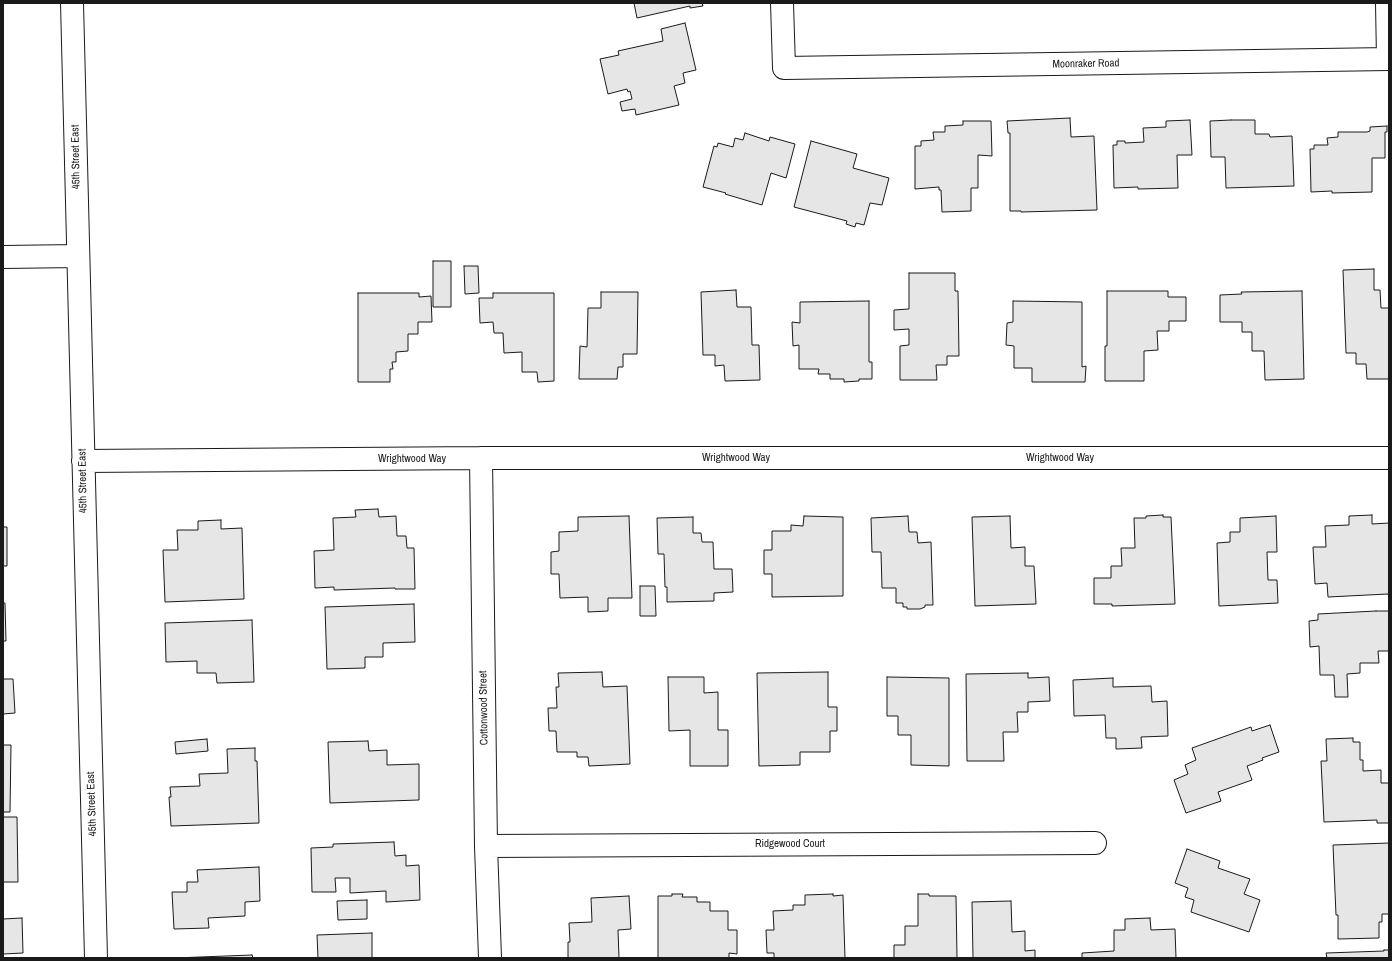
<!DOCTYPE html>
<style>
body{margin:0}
#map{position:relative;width:1392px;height:961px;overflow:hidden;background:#fff;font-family:"Archivo Narrow",sans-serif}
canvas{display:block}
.frame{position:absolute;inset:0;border:4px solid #1a1a1a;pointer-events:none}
</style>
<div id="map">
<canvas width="1392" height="961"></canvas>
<div class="frame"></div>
</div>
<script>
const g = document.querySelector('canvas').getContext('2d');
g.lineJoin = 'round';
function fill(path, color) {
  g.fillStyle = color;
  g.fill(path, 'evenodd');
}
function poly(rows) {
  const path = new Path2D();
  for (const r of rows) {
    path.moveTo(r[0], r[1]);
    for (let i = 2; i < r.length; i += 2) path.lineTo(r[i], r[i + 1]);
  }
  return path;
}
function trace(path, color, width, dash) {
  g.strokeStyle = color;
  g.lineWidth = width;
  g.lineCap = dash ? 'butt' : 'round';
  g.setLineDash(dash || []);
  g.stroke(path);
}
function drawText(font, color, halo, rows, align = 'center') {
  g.font = font + ' "Archivo Narrow",sans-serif';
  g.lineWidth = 3;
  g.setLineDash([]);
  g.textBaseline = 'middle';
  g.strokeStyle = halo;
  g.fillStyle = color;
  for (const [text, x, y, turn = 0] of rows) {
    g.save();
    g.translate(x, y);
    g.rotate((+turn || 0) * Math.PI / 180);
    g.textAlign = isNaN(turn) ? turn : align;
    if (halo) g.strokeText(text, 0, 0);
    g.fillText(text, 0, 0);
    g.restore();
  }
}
const building = poly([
 [634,3,702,3,703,6,690,8,690,6,637,18,634,3],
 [685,23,696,70,683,73,685,83,674,86,679,105,636,115,635,109,622,111,620,102,632,99,630,91,628,92,627,89,608,94,600,59,619,55,618,51,663,41,661,29,685,23],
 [1070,118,1071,137,1094,136,1097,210,1021,212,1021,211,1010,211,1010,133,1008,133,1007,121,1070,118],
 [1190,120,1192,155,1177,155,1178,188,1138,189,1138,187,1114,188,1113,145,1117,145,1117,141,1125,141,1125,143,1144,142,1143,128,1166,127,1166,121,1190,120],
 [1231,120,1255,120,1255,134,1269,134,1270,137,1292,136,1294,186,1226,188,1225,157,1211,157,1210,121,1231,120],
 [963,121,991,121,992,156,978,155,978,188,971,188,971,211,942,212,941,190,939,190,939,187,915,189,915,146,921,146,921,141,934,140,933,132,945,132,945,126,963,125,963,121],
 [1387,126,1387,132,1385,132,1385,158,1372,158,1372,192,1332,193,1332,191,1311,192,1310,149,1314,149,1314,145,1328,145,1327,138,1338,137,1338,132,1367,132,1370,131,1370,127,1387,126],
 [745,133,769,141,770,137,795,144,786,178,771,173,762,205,725,194,726,193,703,187,714,146,717,147,718,143,733,147,735,138,743,140,745,133],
 [811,141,857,154,853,168,889,178,882,205,870,203,864,225,856,223,855,227,846,224,847,221,794,207,811,141],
 [433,261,451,261,451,307,433,307,433,261],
 [464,266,478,266,479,293,465,294,464,266],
 [1374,269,1374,290,1380,290,1381,308,1389,308,1389,379,1367,379,1366,364,1356,364,1356,353,1346,353,1343,270,1374,269],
 [909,273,955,273,955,291,958,291,959,356,947,356,947,365,936,365,937,380,900,380,900,346,909,345,909,329,894,330,894,310,909,309,909,273],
 [736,290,737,307,751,307,752,345,759,345,760,380,725,381,724,365,715,366,715,355,703,355,701,292,736,290],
 [1107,291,1168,291,1168,297,1186,297,1186,321,1169,321,1169,331,1157,331,1158,350,1144,351,1144,381,1105,381,1105,346,1107,346,1107,291],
 [1302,291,1304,379,1265,380,1264,351,1252,351,1252,332,1242,332,1242,322,1220,322,1220,295,1242,294,1241,292,1302,291],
 [601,292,638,292,637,354,623,354,623,367,618,367,617,379,579,379,580,346,587,347,588,308,601,308,601,292],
 [358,293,419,293,419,297,431,296,432,322,418,322,418,334,408,334,408,351,396,352,396,362,392,362,393,369,390,369,390,382,358,382,358,293],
 [493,293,554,293,554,381,538,382,537,372,522,372,522,352,504,353,503,333,494,333,493,322,480,323,479,298,493,298,493,293],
 [869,301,869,362,872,362,872,379,859,379,859,381,844,382,844,379,830,379,830,374,818,374,819,369,799,369,799,345,793,346,792,322,800,323,800,302,869,301],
 [1013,301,1082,302,1082,367,1086,366,1085,382,1032,382,1032,368,1014,368,1014,346,1006,345,1007,323,1013,322,1013,301],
 [378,509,379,517,396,516,397,536,406,536,407,548,414,548,415,589,395,589,395,588,334,590,334,587,315,588,314,551,334,550,333,518,356,517,355,510,378,509],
 [1163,515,1163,517,1171,517,1175,604,1112,606,1112,604,1094,604,1094,578,1111,578,1111,566,1122,566,1121,548,1135,548,1134,518,1146,518,1146,516,1163,515],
 [1372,515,1372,524,1389,523,1389,597,1388,594,1328,597,1327,583,1315,584,1313,547,1326,547,1325,526,1349,525,1349,516,1372,515],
 [629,516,632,598,608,598,608,611,588,612,588,597,560,598,559,574,551,574,551,552,559,551,559,532,578,531,578,517,629,516],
 [804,516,843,517,843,596,772,597,772,574,764,574,764,550,772,550,772,531,791,531,791,525,803,526,804,516],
 [908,516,909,532,917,532,918,543,931,542,933,605,925,605,925,607,920,609,907,609,907,607,903,607,903,603,896,603,896,588,882,588,881,552,872,552,871,518,908,516],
 [1010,516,1011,548,1025,547,1025,566,1034,566,1036,604,975,606,972,517,1010,516],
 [1276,516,1277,552,1267,552,1268,580,1277,580,1278,603,1219,606,1217,543,1230,542,1230,532,1240,532,1240,518,1276,516],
 [693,517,693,533,701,533,702,542,713,542,714,569,732,569,733,592,714,593,714,601,667,602,667,587,665,587,664,554,658,554,657,518,693,517],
 [221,520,221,529,242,528,244,599,165,602,163,550,178,550,177,530,198,530,198,521,221,520],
 [3,527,7,527,7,566,3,566,3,527],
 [640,586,655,586,656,616,640,616,640,586],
 [3,603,5,603,6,641,3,641,3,603],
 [414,604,415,642,383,643,383,657,365,657,365,668,327,669,325,607,414,604],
 [1376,611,1389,611,1389,651,1378,651,1379,663,1360,663,1360,673,1347,674,1348,697,1335,697,1334,675,1320,675,1319,646,1310,647,1309,621,1318,620,1318,614,1376,611],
 [252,620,254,682,217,683,216,673,197,673,197,661,166,662,165,623,252,620],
 [602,672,603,687,627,686,630,764,589,766,588,757,577,757,577,752,557,752,556,731,549,731,548,708,557,708,556,687,559,687,558,673,602,672],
 [828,672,828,707,837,707,837,731,830,731,830,752,800,752,800,765,759,766,757,673,828,672],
 [1028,673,1028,678,1049,677,1050,701,1028,702,1028,712,1017,712,1018,732,1003,732,1004,761,967,761,966,674,1028,673],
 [668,677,704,677,704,693,718,692,718,730,728,730,728,766,690,766,690,730,669,731,668,677],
 [887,677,949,678,949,766,911,765,911,735,898,735,898,716,887,716,887,677],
 [1113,678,1113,687,1151,686,1152,702,1167,701,1168,736,1141,737,1142,748,1116,749,1116,738,1106,738,1105,715,1074,716,1073,680,1113,678],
 [3,679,13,679,15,713,3,714,3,679],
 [1270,725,1279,752,1262,758,1263,760,1247,766,1252,780,1218,792,1221,801,1186,813,1174,780,1188,774,1185,765,1196,760,1192,748,1251,727,1252,731,1270,725],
 [1353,738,1353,742,1360,742,1360,760,1363,760,1363,771,1381,770,1381,783,1389,783,1389,823,1377,823,1377,820,1324,822,1321,761,1327,761,1326,739,1353,738],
 [207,739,208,751,176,754,175,742,207,739],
 [368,741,369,751,387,750,387,765,419,764,419,800,330,803,328,742,368,741],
 [3,745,11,745,10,812,3,812,3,745],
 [255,748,255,761,257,761,259,823,171,826,169,797,171,797,170,787,200,786,199,774,228,773,227,749,255,748],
 [3,817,17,817,18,882,3,882,3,817],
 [394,842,395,856,406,855,406,866,419,865,420,900,386,902,386,891,350,893,350,878,335,878,336,892,312,892,311,848,333,847,333,844,394,842],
 [1389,843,1389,914,1382,914,1382,922,1379,922,1379,938,1338,939,1338,915,1336,915,1333,845,1389,843],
 [1187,849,1220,861,1218,868,1250,879,1244,894,1260,900,1249,932,1191,912,1194,900,1185,897,1188,888,1175,883,1187,849],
 [259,867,260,901,245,902,245,916,208,918,209,928,174,929,172,892,187,892,187,882,198,882,197,870,259,867],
 [672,894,683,894,682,897,697,897,697,902,710,902,710,911,728,911,728,930,737,930,737,954,729,953,729,958,658,958,658,896,672,896,672,894],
 [833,894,833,896,843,895,845,958,774,958,774,953,767,953,766,930,774,930,773,911,793,910,793,905,805,905,805,895,833,894],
 [918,894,929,894,929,896,956,896,957,958,894,958,894,945,905,945,905,926,918,926,918,894],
 [629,896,631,929,618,930,619,958,568,958,568,942,570,942,569,923,592,922,591,898,629,896],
 [367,900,367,919,338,920,337,901,367,900],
 [1011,901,1012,932,1025,931,1025,951,1035,950,1035,958,973,958,972,902,1011,901],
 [22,918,23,953,3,954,3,919,22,918],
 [1150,918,1151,930,1175,929,1176,958,1082,958,1082,953,1114,951,1114,930,1125,930,1125,919,1150,918],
 [372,933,372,958,318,958,317,935,372,933],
 [1384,950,1389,950,1389,958,1327,958,1326,953,1384,951,1384,950],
 [252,955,253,958,174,958,252,955]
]);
fill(building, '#e6e6e6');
trace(building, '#1a1a1a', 1);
const minor = poly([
 [72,3,96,958],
 [782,3,784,68,1389,59],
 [1387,3,1388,59],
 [3,257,78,256],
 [481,458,486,846,490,958],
 [83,461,481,458,1389,458],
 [486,846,1095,843]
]);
trace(minor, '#1a1a1a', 24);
trace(minor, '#fff', 22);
drawText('11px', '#1a1a1a', '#fff', [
 ["Moonraker Road",1086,64,-1],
 ["45th Street East",76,157,-91],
 ["Wrightwood Way",736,458],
 ["Wrightwood Way",1060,458],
 ["Wrightwood Way",412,459],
 ["45th Street East",83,481,-91],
 ["Cottonwood Street",484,708,-91],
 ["45th Street East",92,804,-92],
 ["Ridgewood Court",790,844]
]);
</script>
